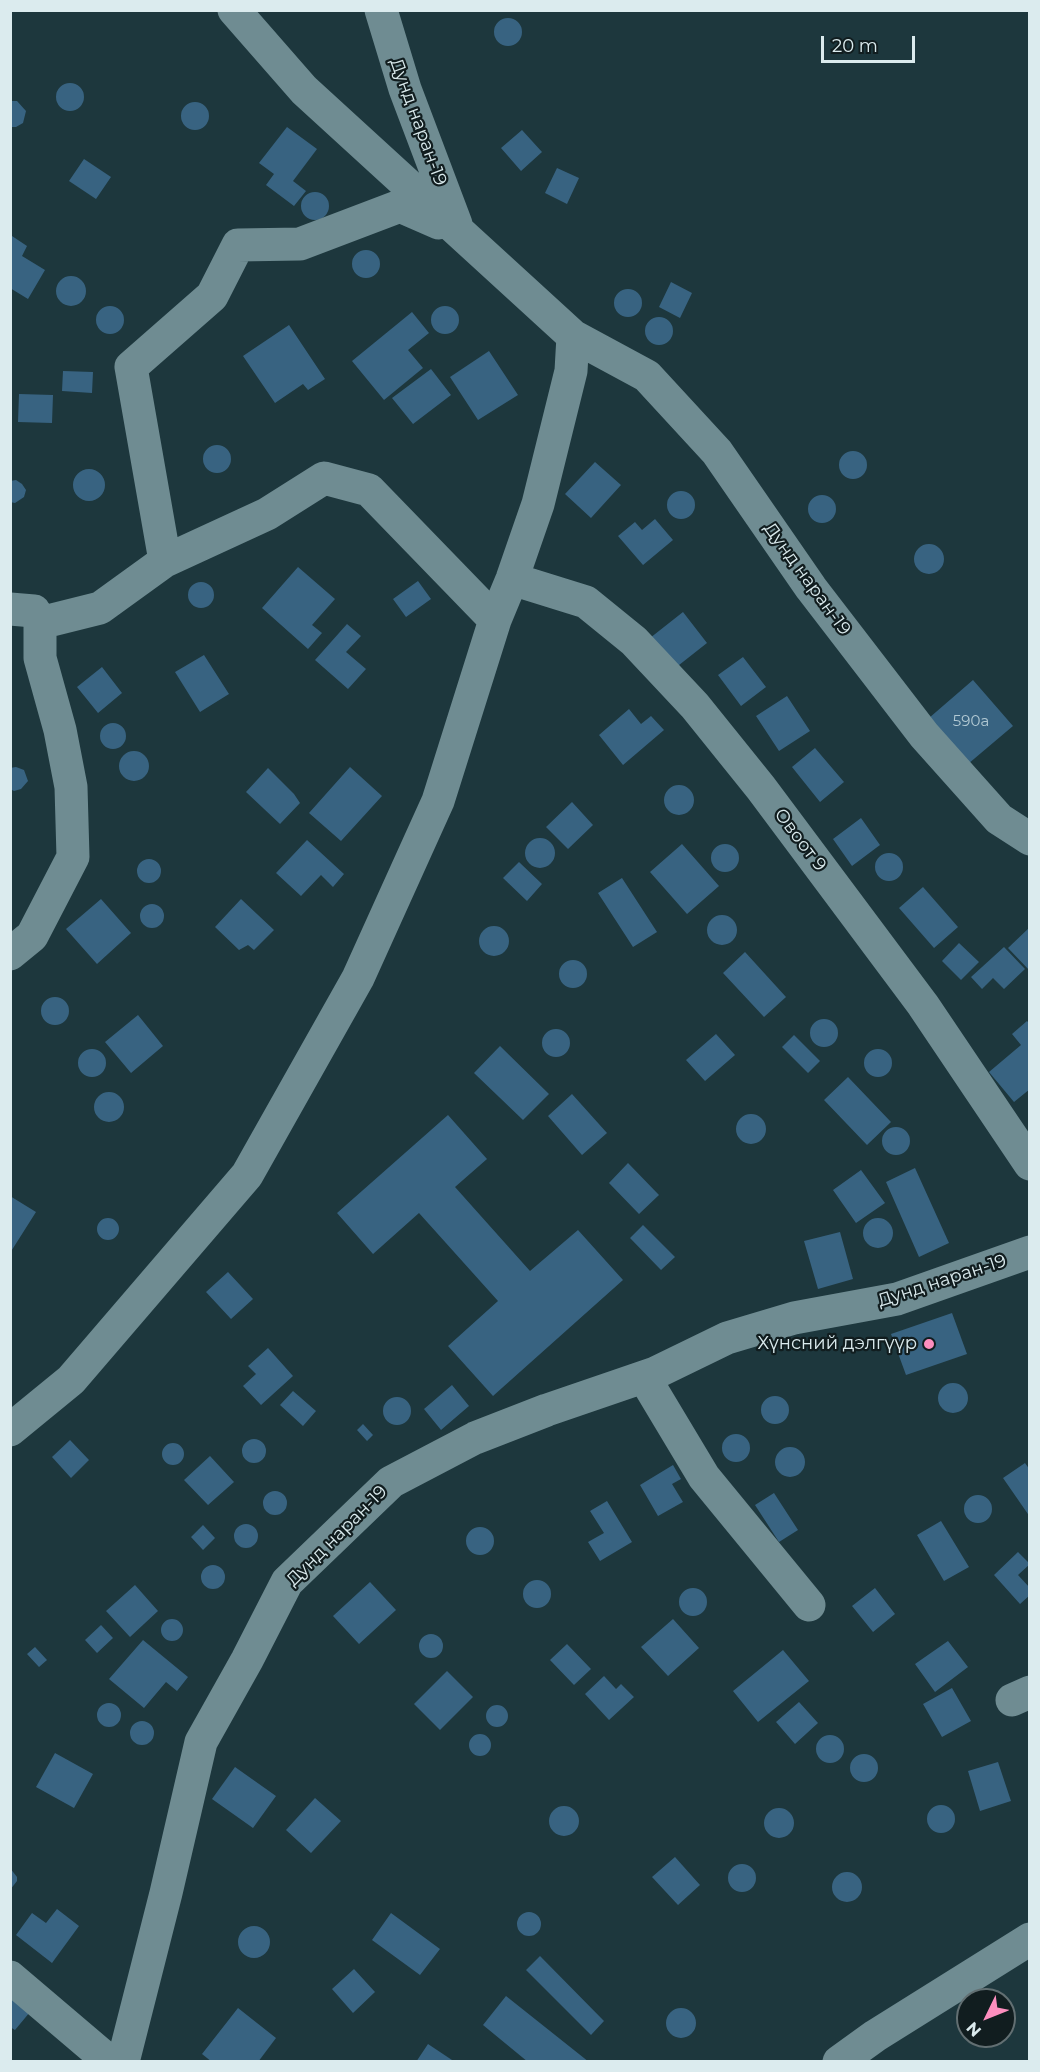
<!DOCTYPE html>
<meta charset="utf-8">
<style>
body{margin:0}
#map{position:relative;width:1040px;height:2072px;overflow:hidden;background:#1d373d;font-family:Montserrat,sans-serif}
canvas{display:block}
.frame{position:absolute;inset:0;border:12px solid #dbebee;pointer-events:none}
.north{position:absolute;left:956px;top:1988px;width:60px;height:60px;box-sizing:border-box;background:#111d1f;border:2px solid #626f72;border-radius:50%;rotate:227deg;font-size:16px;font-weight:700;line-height:24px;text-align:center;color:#dbebee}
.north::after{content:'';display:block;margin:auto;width:21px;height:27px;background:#fd8ebe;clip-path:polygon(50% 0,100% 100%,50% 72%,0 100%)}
.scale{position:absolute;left:821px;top:36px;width:94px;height:27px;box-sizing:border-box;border:3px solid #dbebee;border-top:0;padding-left:8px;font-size:18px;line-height:21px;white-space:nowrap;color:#dbebee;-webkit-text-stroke:4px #111d1f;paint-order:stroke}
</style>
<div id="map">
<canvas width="1040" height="2072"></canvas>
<div class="frame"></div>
<div class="north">N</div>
<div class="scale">20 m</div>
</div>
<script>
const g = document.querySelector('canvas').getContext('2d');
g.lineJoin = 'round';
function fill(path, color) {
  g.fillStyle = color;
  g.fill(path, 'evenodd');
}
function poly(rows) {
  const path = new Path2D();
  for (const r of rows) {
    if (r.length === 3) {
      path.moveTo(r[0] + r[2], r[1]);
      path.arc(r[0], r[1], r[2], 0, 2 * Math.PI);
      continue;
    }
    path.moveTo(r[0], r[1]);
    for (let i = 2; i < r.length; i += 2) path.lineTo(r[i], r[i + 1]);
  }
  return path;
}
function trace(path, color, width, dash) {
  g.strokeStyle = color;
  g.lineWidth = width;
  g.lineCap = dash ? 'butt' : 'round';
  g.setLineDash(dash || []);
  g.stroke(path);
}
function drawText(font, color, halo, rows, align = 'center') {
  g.font = font + ' Montserrat,sans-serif';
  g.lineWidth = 4.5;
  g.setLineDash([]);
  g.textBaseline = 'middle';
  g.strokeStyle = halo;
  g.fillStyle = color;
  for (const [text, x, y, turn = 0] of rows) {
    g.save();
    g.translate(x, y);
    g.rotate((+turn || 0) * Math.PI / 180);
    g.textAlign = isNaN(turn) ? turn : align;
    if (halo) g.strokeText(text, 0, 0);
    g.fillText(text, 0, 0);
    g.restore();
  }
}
fill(poly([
 [508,32,14],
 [70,97,14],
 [10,101,17,101,26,111,23,123,16,127,10,127],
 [195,116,14],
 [287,127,317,149,293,181,306,191,294,206,266,185,274,174,259,163],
 [522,130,542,152,521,171,501,148],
 [84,159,111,177,96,199,69,181],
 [557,168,579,178,567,204,545,193],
 [315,206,14],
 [12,236,27,246,22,256,45,270,28,299,10,288],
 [366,264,14],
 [71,291,15],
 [671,282,692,293,680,318,659,307],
 [628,303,14],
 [445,320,14],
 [110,320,14],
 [412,312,429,333,408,350,423,368,384,400,352,361],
 [659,331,14],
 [289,325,325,379,308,390,303,384,275,403,243,356],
 [489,351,518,395,478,420,450,377],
 [431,369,451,395,413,424,392,398],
 [63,371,93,372,92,393,62,391],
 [19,394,53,395,52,423,18,422],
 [217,459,14],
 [853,465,14],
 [595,462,621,485,591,518,565,494],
 [89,485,16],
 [16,480,22,484,26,490,24,497,15,503,10,502,10,481],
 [681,505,14],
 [822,509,14],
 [655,519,673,540,643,565,618,536,635,522,642,530],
 [929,559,15],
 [298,567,335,599,312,625,322,633,308,649,262,608],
 [418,581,431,599,406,617,393,599],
 [201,595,13],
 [683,612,707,643,674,669,650,638],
 [347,624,361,636,346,652,366,669,348,689,315,660],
 [204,655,229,694,200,712,175,672],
 [743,657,766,687,741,706,718,675],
 [102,667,122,693,98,713,77,687],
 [973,680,1013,726,968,764,929,718],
 [787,696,810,731,779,751,756,716],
 [629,709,641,724,651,716,664,730,623,765,599,735],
 [113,736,13],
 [815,748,844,782,820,802,792,767],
 [134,766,15],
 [16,767,24,770,28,781,21,789,14,791,10,789,10,768],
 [350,767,382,796,341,841,309,813],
 [268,768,294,794,300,803,280,824,246,792],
 [679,800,15],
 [572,802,593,825,568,849,546,827],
 [861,818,880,845,852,866,833,839],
 [540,853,15],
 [307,840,344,874,333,887,321,875,301,896,276,873],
 [725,858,14],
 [682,844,719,886,687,914,650,872],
 [889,867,14],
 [149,871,12],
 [519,862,542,884,527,901,503,878],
 [622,878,657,932,633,947,598,893],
 [923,887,958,927,934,948,899,908],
 [101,899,131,933,97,964,66,929],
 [241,899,274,930,254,950,248,945,239,950,215,927],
 [152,916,12],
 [722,930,15],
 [494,941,15],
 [1030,927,1030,971,1008,948],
 [959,943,979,962,961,980,942,961],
 [1004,947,1025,969,1004,989,993,978,982,989,971,977],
 [745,952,786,997,764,1017,723,973],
 [573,974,14],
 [55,1011,14],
 [138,1015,163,1046,131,1073,105,1042],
 [824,1033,14],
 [1027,1021,1030,1024,1030,1089,1014,1102,989,1072,1021,1045,1012,1034],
 [556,1043,14],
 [716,1034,735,1055,705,1081,686,1060],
 [794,1035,820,1061,808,1073,782,1047],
 [500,1046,549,1094,523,1120,474,1073],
 [92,1063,14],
 [878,1063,14],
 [848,1077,891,1122,867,1145,824,1100],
 [109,1107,15],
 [572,1094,607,1133,582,1155,548,1116],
 [751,1129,15],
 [448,1115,487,1159,455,1187,530,1271,578,1230,623,1280,493,1396,448,1346,498,1301,419,1213,373,1254,337,1213],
 [896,1141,14],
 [628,1163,659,1195,639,1214,609,1183],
 [915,1168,949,1243,919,1257,886,1182],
 [861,1170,885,1203,856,1223,833,1190],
 [10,1196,36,1212,10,1253],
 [108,1229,11],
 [878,1233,15],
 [643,1225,675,1257,661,1270,630,1238],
 [840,1232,853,1279,818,1289,804,1241],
 [228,1272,253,1299,231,1319,206,1292],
 [952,1313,967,1354,906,1375,891,1334],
 [268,1348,293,1376,261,1405,243,1386,256,1374,248,1366],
 [953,1398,15],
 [452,1385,469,1406,441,1430,424,1409],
 [293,1391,316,1411,303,1426,280,1405],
 [775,1410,14],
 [397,1411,14],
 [363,1424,373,1435,367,1441,357,1430],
 [736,1448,14],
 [254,1451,12],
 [70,1440,89,1460,71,1478,52,1457],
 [173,1454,11],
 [790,1462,15],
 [210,1456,234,1482,208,1505,184,1480],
 [1025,1463,1030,1470,1030,1517,1003,1478],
 [673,1465,681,1479,672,1484,683,1502,658,1516,640,1485],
 [275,1503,12],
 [774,1493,798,1530,779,1542,755,1505],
 [978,1509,14],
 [607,1501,632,1542,600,1561,588,1542,604,1533,590,1511],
 [941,1521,969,1567,944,1581,917,1535],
 [246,1536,12],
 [203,1525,215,1538,203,1550,191,1537],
 [480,1541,14],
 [1018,1552,1030,1564,1018,1575,1030,1588,1030,1595,1020,1604,994,1575],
 [213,1577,12],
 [537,1594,14],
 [370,1582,396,1610,359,1644,333,1616],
 [135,1585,158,1611,130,1637,106,1611],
 [693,1602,14],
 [875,1588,895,1614,873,1632,852,1606],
 [172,1630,11],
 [673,1619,699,1648,668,1676,641,1647],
 [101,1625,113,1638,97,1653,85,1640],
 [431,1646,12],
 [143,1640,188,1677,177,1691,166,1682,144,1708,109,1679],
 [948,1641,968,1667,935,1692,915,1664],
 [567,1644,591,1669,574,1685,550,1660],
 [35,1647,47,1660,39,1667,27,1654],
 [783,1650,809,1681,758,1722,733,1691],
 [447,1671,473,1697,440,1730,414,1704],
 [604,1676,616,1689,621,1684,634,1697,609,1720,585,1694],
 [952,1688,971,1721,942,1737,923,1704],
 [799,1702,818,1723,795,1744,776,1722],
 [109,1715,12],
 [497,1716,11],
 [142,1733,12],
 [480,1745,11],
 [830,1749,14],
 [55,1753,93,1774,74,1808,36,1787],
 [864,1768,14],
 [998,1762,1011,1801,980,1811,968,1771],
 [235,1767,276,1796,253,1828,212,1799],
 [315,1798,341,1821,311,1853,286,1830],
 [941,1819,14],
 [564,1821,15],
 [779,1823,15],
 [675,1857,700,1885,678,1905,652,1877],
 [742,1878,14],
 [10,1868,17,1877,17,1881,10,1890],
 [847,1887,15],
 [57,1909,79,1926,52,1963,16,1935,32,1913,46,1923],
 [529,1924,12],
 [391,1913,440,1949,420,1975,372,1940],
 [254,1942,16],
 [540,1956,604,2021,591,2035,526,1970],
 [354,1969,375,1992,353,2013,332,1989],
 [506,1996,589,2062,528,2062,483,2025],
 [10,1997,30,2012,15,2030,10,2027],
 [238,2008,276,2038,258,2062,212,2062,202,2054],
 [681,2023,15],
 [428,2044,455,2062,416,2062]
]), '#386381');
trace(poly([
 [381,10,405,89,456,224],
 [573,336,647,376,717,452,811,588,924,735,999,819,1030,839],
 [165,561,131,367,212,296,238,245,300,244,400,206,439,223],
 [512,579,586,602,634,641,695,706,761,788,923,1005,1030,1164],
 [10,609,34,611,40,623],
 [10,954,32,936,73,857,71,787,60,730,40,658,40,623,100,608,165,561,267,514,324,478,369,490,495,620],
 [644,1377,704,1477,809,1605],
 [10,1430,71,1380,247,1175,358,978,438,801,495,620,512,579,538,504,571,371,573,336,304,90,234,10],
 [1012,1700,1030,1692],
 [10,1977,110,2062],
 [123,2062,166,1893,201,1742,247,1660,287,1582,391,1482,475,1438,547,1410,655,1373,727,1338,794,1318,897,1299,1030,1252],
 [839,2062,875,2036,1030,1939]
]), '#6f8c92', 33);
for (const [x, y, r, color] of [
 [929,1344,6,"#fd8ebe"]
]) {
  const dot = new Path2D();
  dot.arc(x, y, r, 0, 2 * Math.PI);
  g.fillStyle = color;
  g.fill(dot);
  trace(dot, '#111d1f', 2);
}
drawText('15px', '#b2c9d3', null, [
 ["590а",971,722]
]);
drawText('18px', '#dbebee', '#111d1f', [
 ["Дунд наран-19",418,122,70],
 ["Дунд наран-19",807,579,54],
 ["Овоот 9",800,840,53],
 ["Дунд наран-19",942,1281,-18],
 ["Дунд наран-19",337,1536,-45]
]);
drawText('18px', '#dbebee', '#111d1f', [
 ["Хүнсний дэлгүүр",917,1344]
], 'right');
</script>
